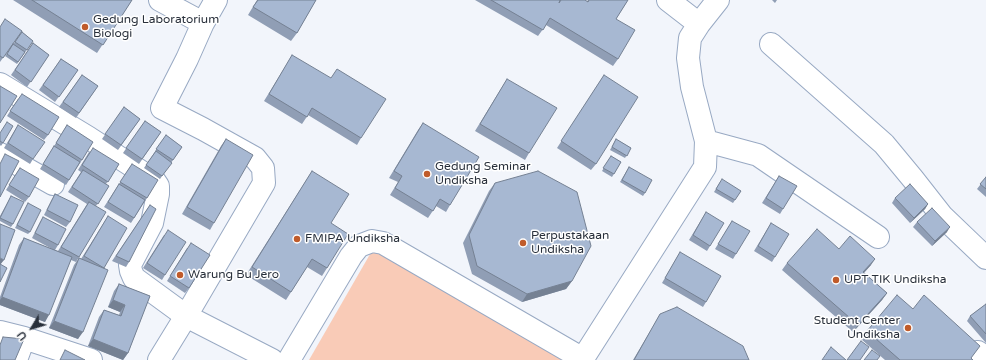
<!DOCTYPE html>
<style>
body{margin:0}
#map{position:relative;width:986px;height:360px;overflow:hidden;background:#f2f5fb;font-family:"Varela Round",sans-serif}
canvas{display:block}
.north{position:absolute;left:12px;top:308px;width:40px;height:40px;-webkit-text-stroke:3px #fff;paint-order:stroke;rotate:232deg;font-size:11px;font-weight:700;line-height:16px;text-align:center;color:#29303b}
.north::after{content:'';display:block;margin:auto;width:14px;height:18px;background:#29303b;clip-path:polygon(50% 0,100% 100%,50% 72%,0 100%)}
</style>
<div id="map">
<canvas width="986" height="360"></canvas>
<div class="north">U</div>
</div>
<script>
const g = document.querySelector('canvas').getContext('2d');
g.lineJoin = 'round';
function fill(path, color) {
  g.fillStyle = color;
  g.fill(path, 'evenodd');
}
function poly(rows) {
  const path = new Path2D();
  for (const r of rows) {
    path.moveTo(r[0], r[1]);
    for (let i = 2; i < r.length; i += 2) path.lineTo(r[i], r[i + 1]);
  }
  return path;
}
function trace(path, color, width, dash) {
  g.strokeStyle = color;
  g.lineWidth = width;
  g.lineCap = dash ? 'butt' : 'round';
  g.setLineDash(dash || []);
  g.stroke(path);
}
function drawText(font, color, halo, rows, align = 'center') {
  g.font = font + ' "Varela Round",sans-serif';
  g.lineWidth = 3;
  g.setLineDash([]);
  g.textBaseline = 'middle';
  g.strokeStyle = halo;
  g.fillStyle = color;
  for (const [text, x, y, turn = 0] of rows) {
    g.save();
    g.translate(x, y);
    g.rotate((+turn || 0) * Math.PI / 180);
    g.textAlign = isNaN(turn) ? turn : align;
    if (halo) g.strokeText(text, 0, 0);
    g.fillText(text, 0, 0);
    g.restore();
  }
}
fill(poly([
 [373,249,564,360,309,360]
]), '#f9cbb7');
const minor = poly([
 [160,0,203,23],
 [668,0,699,24],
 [771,44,884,144,913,179,942,216,986,258],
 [0,84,89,138,154,180,158,186,158,194,152,223,130,265,131,271,134,278,186,316,272,360],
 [706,141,758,155,878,237],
 [0,154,53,184],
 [0,332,24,338,91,360],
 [978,352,986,358],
 [16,360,24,338],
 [159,360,186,316,264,183,263,168,255,158,203,129,162,108,187,59,203,23,216,0],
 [289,360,351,256,359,246,372,241,383,243,583,359],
 [582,360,705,167,706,141,692,87,688,58,690,38,699,24,718,0]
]);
trace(minor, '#98a9c3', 24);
trace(minor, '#fff', 22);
fill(poly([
 [13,0,132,0,97,53],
 [257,0,316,0,297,33,291,41,248,15],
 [475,0,560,0,559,1,560,0,585,0,587,1,588,0,628,0,616,19,618,59,613,66,546,25,538,36],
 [772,0,777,0,775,3],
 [0,27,22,31,0,62],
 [22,32,33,41,17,64,5,56],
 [33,43,49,55,27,87,11,75],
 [292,55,361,138,357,145,308,115,302,124,264,101,288,62],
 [61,59,78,70,55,102,39,90],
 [82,75,98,86,76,118,59,107],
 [604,75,596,164,591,170,557,148],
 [507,79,529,153,525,160,475,131],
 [18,99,48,135,44,140,7,116],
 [124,107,140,119,118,150,102,139],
 [145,121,161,132,139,164,123,153],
 [423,123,450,205,446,212,436,206,428,218,390,195,398,182,389,178,418,130],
 [18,125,33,159,30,164,4,148],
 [67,125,82,160,66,185,40,169],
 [0,132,3,143,1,146,0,145],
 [166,135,182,147,160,179,144,168],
 [226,139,214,223,210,230,182,214,221,146],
 [616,139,631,148,625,158,610,150],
 [89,152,119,164,106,184,109,186,96,206,79,257,76,262,71,260,45,322,0,305,0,297,19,245,24,238,52,249,32,238,40,222,43,217,58,245,55,250,58,251,87,204,68,192,81,172,78,170],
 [611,156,621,162,612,177,602,171],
 [132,164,147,198,131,223,104,207],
 [629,167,645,193,643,196,620,182],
 [20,168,29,197,25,202,6,190],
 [312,171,331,223,327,268,322,276,307,267,286,300,246,275],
 [779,176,783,209,780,214,762,203],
 [986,177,986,197,977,189],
 [720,182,741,191,733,203,714,192],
 [495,183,572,281,566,289,522,302,472,274,463,243,489,191],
 [55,194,70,222,66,227,44,215,52,199],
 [11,196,13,224,11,227,0,221,0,216],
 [895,198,928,204,925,209,910,223,892,203],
 [28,203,30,232,28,234,15,228],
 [150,205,129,262,126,267,112,261],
 [706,212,710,246,707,251,689,240],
 [108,216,104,268,78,339,49,328,74,265,79,258,81,259],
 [732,221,736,254,733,259,715,249],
 [917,222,947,232,932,246,913,227],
 [771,223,775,257,772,262,754,251],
 [164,235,165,275,162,280,143,268],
 [187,248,189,288,185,293,167,281],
 [839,249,871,265,864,273,887,293,882,300,853,332,782,270,787,263],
 [680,252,706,302,703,307,662,283],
 [119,284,150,296,128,353,123,360,88,346,99,317,104,310,119,315,120,312,108,307,114,291],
 [986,304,986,343,967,321,970,316],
 [913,309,971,358,973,360,885,360,861,339,867,331],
 [660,314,749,360,633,360,655,323]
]), '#909eb5');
fill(poly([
 [928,204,925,209,910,223,914,218],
 [950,227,947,232,932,246,935,241],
 [0,258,4,260,0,265],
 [875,259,871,265,858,279,863,272],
 [572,281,566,289,522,302,527,294],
 [887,293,882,300,853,332,858,325],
 [2,297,49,315,45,322,0,305,0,300],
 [113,300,125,305,120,312,108,307],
 [54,321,83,332,78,339,49,328],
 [93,339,128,353,123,360,88,346]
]), '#758193');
const building = poly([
 [32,0,132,0,103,45,32,0],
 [258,0,316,0,297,33,253,7,258,0],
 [491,0,560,0,559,3,561,0,585,0,588,2,589,0,628,0,616,19,635,30,618,59,550,18,543,30,491,0],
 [5,19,22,31,3,58,0,56,0,27,5,19],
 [22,32,33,41,27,50,15,42,22,32],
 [33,43,49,55,31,82,15,70,33,43],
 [13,44,25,52,18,62,7,54,13,44],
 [292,55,331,78,337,69,386,99,361,138,312,108,307,117,269,94,292,55],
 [61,59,78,70,59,97,43,85,61,59],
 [82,75,98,86,79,113,63,102,82,75],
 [604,75,638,97,596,164,561,141,604,75],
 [507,79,557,108,529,153,480,124,507,79],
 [0,86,17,96,0,123,0,86],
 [22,94,59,117,48,135,10,111,22,94],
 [124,107,140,119,121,145,105,134,124,107],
 [145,121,161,132,142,159,126,148,145,121],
 [7,122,13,126,3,143,0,141,0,133,7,122],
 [423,123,479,157,450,205,440,199,433,211,395,188,402,176,394,171,423,123],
 [18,125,45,142,33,159,8,143,18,125],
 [67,125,93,142,82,160,56,143,67,125],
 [166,135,182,147,173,160,156,149,166,135],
 [226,139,253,155,214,223,187,207,226,139],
 [616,139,631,148,627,156,612,147,616,139],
 [54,146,80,162,69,180,43,164,54,146],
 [93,148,119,164,108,182,82,165,93,148],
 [156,151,172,163,162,176,146,165,156,151],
 [5,154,19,161,0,197,0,164,5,154],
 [611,156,621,162,614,174,603,168,611,156],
 [132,164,158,180,147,198,120,182,132,164],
 [629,167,652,180,645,193,622,180,629,167],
 [20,168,39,179,29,197,9,185,20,168],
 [83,170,109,186,98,204,72,187,83,170],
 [312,171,349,194,331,223,348,234,327,268,312,259,291,292,252,267,312,171],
 [538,171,577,192,591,246,572,281,527,294,477,266,469,235,495,183,538,171],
 [779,176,797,186,783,209,766,198,779,176],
 [986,177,986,189,980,184,986,177],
 [722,179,741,191,735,200,716,189,722,179],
 [119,184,145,200,134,218,108,202,119,184],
 [910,184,928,204,914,218,895,198,910,184],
 [55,194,78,205,70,222,47,210,55,194],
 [11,196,24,202,13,224,0,218,11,196],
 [89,202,106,212,79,257,61,247,89,202],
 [28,203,41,210,30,232,17,225,28,203],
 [150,205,156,209,129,262,116,256,150,205],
 [932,208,950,227,935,241,917,222,932,208],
 [706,212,724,223,710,246,693,235,706,212],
 [108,216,127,228,104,268,84,256,108,216],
 [43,217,66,229,58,245,35,233,43,217],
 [732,221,750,231,736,254,718,244,732,221],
 [771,223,789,234,775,257,758,246,771,223],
 [0,224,15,230,4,260,0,258,0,224],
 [817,229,839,249,850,236,875,259,863,272,887,293,858,325,787,263,817,229],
 [168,230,186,242,165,275,147,263,168,230],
 [24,238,72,257,49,315,2,297,24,238],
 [191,243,210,255,189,288,170,276,191,243],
 [680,252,721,276,706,302,665,278,680,252],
 [79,258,108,270,83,332,54,321,79,258],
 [0,264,7,268,0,282,0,264],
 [119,284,150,296,128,353,93,339,104,310,121,316,125,305,113,300,119,284],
 [897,295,913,309,924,295,980,346,971,358,973,360,900,360,867,331,897,295],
 [986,304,986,334,970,316,986,304],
 [677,307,743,346,749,360,634,360,660,314,677,307],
 [3,337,24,339,15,360,0,360,0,345,3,337],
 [861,341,869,347,860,360,847,360,861,341],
 [831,347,846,360,822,360,831,347],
 [65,350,85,360,60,360,65,350],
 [872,350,880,356,877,360,864,360,872,350]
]);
fill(building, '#a7b8d2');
trace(building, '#758193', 1);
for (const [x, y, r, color] of [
 [85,27,4,"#c05b2a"],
 [427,174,4,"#c05b2a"],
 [297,239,4,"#c05b2a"],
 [523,243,4,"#c05b2a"],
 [180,275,4,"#c05b2a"],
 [836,280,4,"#c05b2a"],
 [908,328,4,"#c05b2a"]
]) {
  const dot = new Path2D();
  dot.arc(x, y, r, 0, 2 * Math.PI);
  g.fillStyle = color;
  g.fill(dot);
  trace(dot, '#fff', 1.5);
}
drawText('12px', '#29303b', '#fff', [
 ["Gedung Laboratorium",93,20],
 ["Biologi",93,34],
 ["Gedung Seminar",435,167],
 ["Undiksha",435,181],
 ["Perpustakaan",531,236],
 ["Undiksha",531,250],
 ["FMIPA Undiksha",305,239],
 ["Warung Bu Jero",188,275],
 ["UPT TIK Undiksha",844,280],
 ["Student Center",900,321,"right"],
 ["Undiksha",900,335,"right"]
], 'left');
</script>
